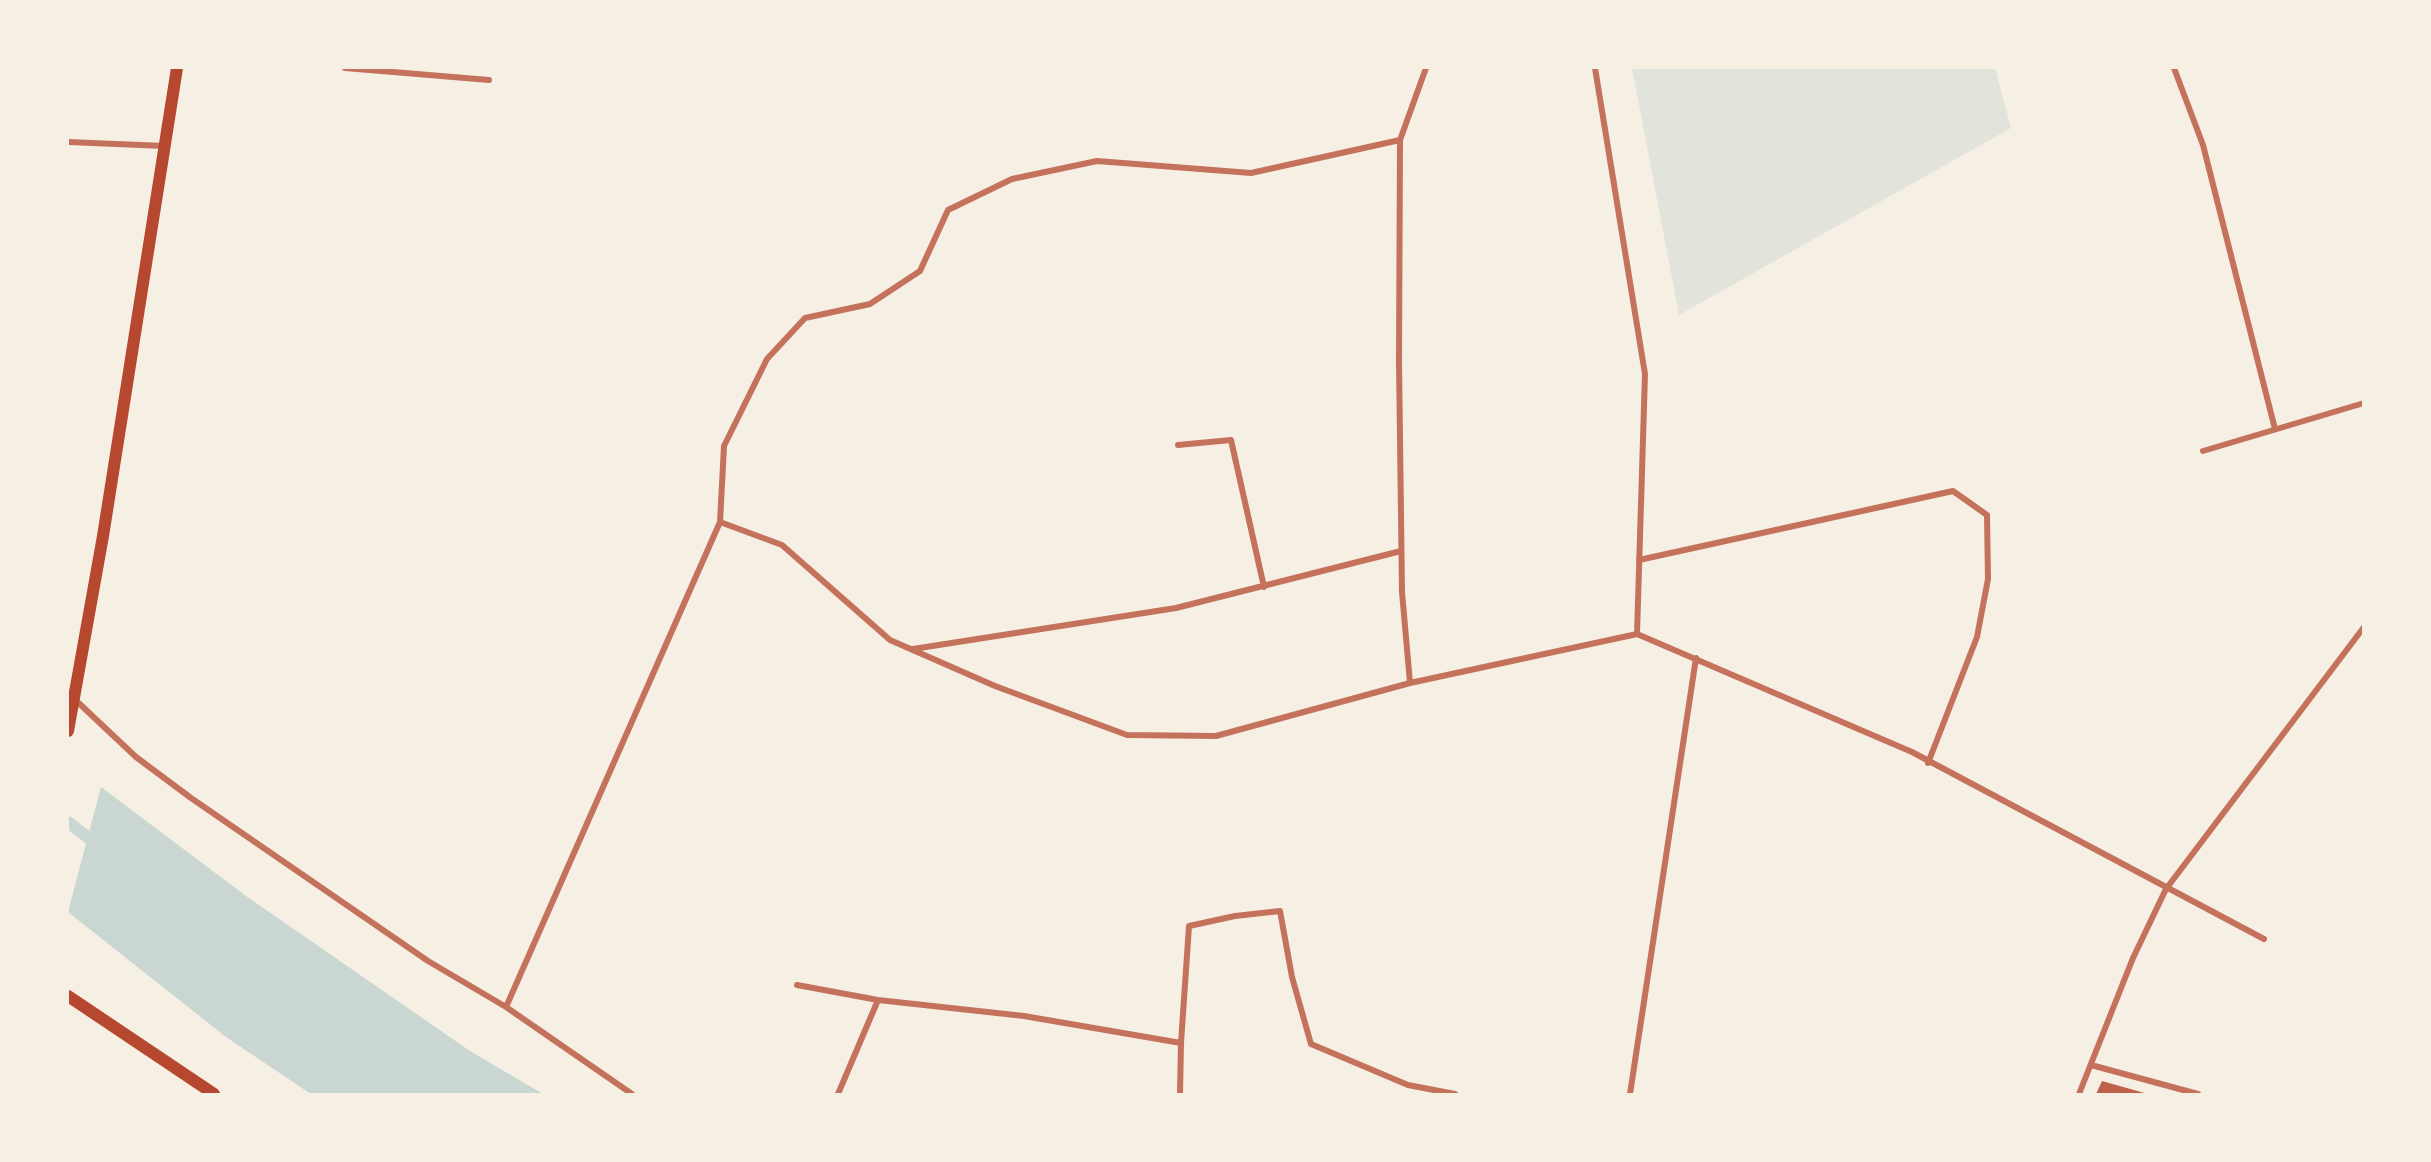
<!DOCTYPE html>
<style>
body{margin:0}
#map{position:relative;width:2431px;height:1162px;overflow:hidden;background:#f6efe4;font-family:"Archivo Narrow",sans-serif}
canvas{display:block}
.frame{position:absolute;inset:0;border:69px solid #f6efe4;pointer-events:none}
</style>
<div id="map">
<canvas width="2431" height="1162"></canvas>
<div class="frame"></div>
</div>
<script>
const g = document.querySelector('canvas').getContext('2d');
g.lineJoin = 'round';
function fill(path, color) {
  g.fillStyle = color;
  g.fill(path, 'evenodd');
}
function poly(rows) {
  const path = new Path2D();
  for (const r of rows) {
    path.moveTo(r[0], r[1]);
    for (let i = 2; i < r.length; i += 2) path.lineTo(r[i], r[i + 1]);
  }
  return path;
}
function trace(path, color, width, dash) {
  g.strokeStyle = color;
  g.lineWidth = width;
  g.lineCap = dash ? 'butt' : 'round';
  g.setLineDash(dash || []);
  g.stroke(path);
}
fill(poly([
 [1632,68,1995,68,2011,128,1679,315]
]), '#e2e4dc');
fill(poly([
 [101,787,246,896,470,1051,543,1094,311,1094,226,1037,68,912]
]), '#c9d6d2');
trace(poly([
 [68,822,100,847]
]), '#c9d6d2', 12);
fill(poly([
 [2102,1081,2148,1094,2096,1094]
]), '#bf614a');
trace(poly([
 [345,68,489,80],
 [1595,68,1645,374,1637,634],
 [2174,68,2203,145,2275,429],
 [68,142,165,146],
 [1178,445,1231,440,1264,587],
 [2203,451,2364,403],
 [720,522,724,446,767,359,805,318,870,304,920,271,948,210,1012,179,1097,161,1251,173,1400,140],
 [1639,560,1953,491,1987,515,1988,579,1977,637,1928,763],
 [1637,634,1912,752,2264,939],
 [913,649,1176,608,1401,551],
 [1410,683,1402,592,1399,361,1400,140,1426,68],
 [68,693,136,757,191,798,428,961,506,1007,632,1094],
 [797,985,878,1000,1024,1016,1181,1043,1189,926,1235,916,1280,911,1292,977,1311,1044,1408,1085,1455,1094],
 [506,1007,720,522,782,545,890,640,995,686,1127,735,1216,736,1410,683,1637,634],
 [2091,1065,2198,1094],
 [838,1094,878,1000],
 [1180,1094,1181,1043],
 [1630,1094,1696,658],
 [2079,1094,2133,958,2166,889,2364,627]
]), '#c5725c', 6);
trace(poly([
 [68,731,103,536,177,68],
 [68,996,214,1094]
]), '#b5482f', 12);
</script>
